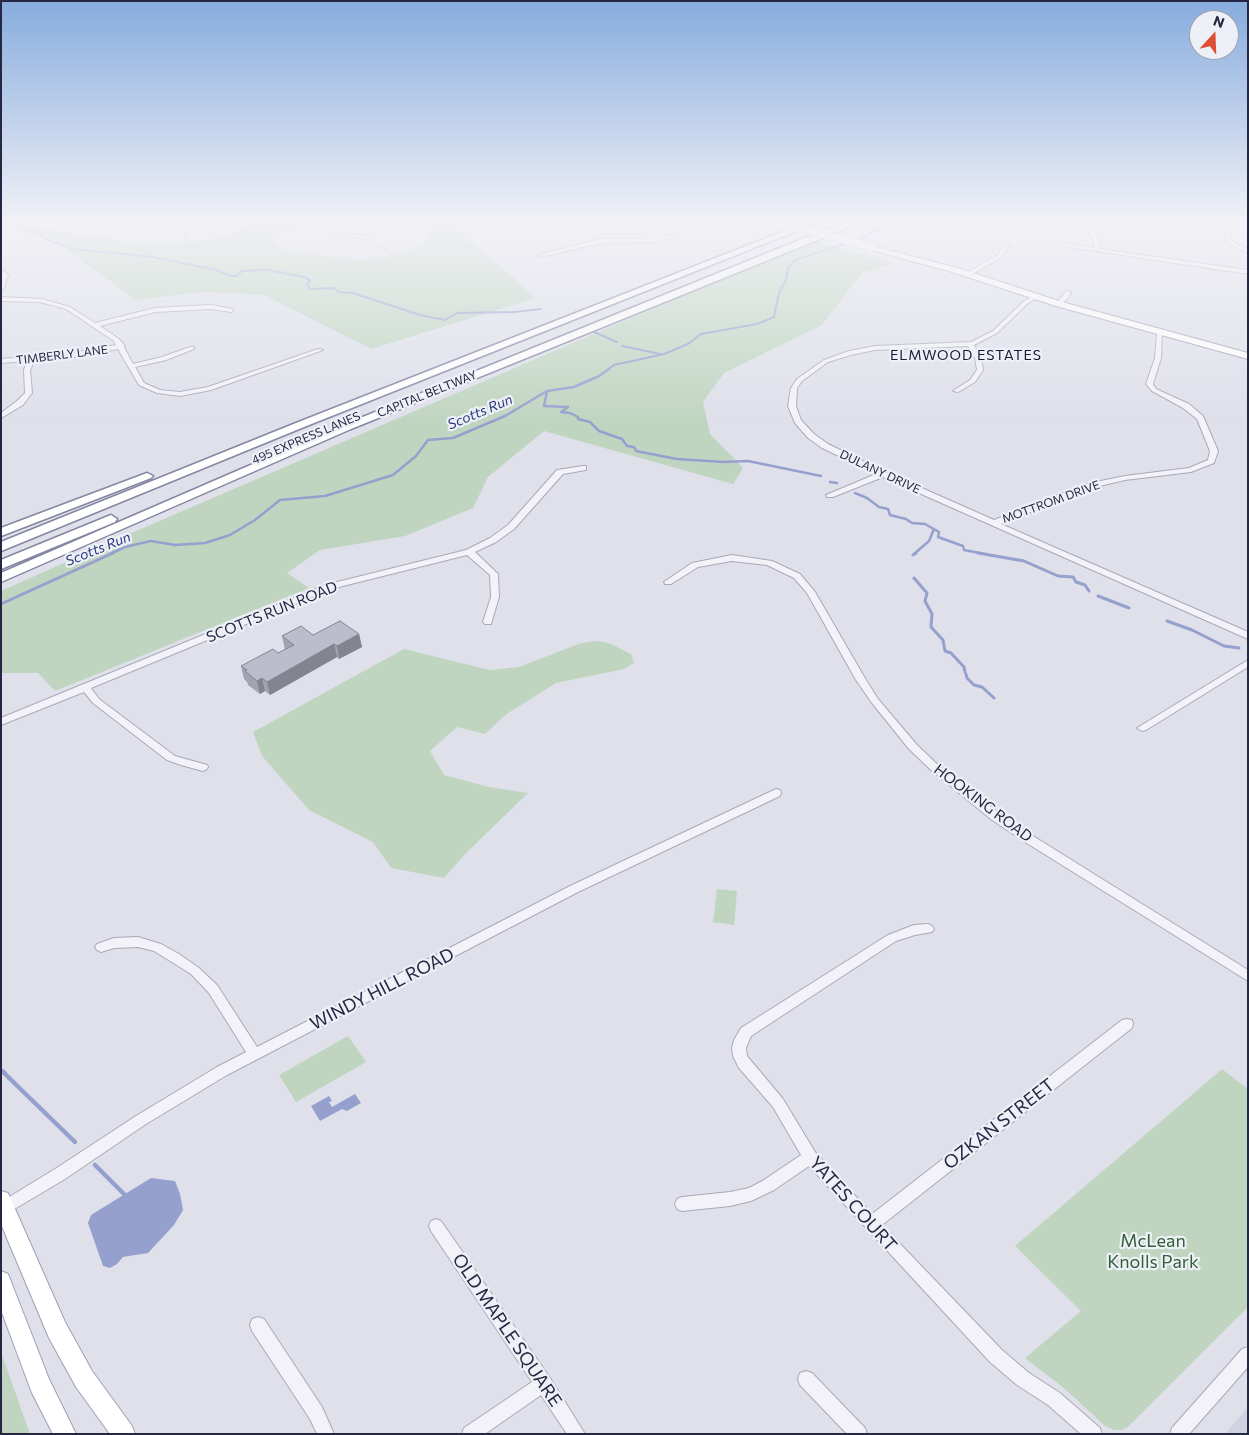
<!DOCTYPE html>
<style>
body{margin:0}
#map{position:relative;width:1249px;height:1435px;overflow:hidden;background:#dfe0ea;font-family:Commissioner,sans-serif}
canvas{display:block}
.frame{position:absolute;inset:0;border:2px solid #262843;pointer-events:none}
.north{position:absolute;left:1189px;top:10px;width:50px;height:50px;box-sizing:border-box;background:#eef0f7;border:1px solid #9ea0af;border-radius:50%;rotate:20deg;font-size:14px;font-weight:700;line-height:20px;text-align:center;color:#262843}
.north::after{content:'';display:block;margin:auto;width:18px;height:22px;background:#dd4e35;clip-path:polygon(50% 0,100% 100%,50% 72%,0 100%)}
</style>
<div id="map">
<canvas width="1249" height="1435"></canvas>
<div class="frame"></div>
<div class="north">N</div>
</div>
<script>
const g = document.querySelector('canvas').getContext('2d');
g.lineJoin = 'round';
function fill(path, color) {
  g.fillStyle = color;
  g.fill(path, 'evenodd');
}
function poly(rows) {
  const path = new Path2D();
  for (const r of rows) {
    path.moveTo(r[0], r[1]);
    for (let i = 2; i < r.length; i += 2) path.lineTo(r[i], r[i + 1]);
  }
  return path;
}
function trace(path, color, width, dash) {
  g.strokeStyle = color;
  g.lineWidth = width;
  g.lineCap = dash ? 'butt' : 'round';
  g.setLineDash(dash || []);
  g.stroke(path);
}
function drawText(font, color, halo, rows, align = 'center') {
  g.font = font + ' Commissioner,sans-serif';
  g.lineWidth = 4.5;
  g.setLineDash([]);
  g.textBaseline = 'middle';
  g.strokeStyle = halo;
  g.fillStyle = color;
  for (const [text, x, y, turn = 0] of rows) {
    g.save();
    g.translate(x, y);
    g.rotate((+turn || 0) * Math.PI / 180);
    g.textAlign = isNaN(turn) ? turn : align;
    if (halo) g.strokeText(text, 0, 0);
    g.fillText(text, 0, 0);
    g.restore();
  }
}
fill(poly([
 [1248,1407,1248,1434,1225,1434]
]), '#d0d2df');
fill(poly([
 [3,222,24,222,38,228,138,243,184,242,182,228,185,227,187,241,223,238,256,222,320,222,320,226,283,230,270,240,291,252,362,260,390,256,373,241,375,240,393,255,398,255,423,245,431,226,418,222,449,222,536,298,371,349,264,295,202,292,136,300,63,247],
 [815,241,893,263,862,273,822,325,724,373,703,402,710,434,743,468,733,484,544,431,488,477,473,508,405,536,320,550,287,573,309,588,55,691,38,673,1,673,1,591,120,538,756,264],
 [596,641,609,643,631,654,634,663,624,669,556,683,505,715,485,734,457,727,430,751,444,775,489,787,528,793,465,854,444,878,391,868,373,842,309,810,262,756,253,732,404,649,490,670,519,667,581,643],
 [717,889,737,891,734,925,713,922],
 [348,1036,366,1062,296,1102,279,1075],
 [1222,1069,1248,1089,1248,1307,1129,1426,1122,1430,1114,1430,1105,1426,1065,1389,1025,1358,1081,1311,1015,1246],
 [1,1352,30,1434,1,1434]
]), '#bfd5c0');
fill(poly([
 [355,1094,361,1103,347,1111,342,1109,320,1121,311,1106,329,1096,332,1101,329,1102,332,1107],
 [151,1178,175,1181,180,1194,183,1210,174,1225,148,1253,123,1257,117,1264,110,1268,103,1266,88,1223,91,1215]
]), '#96a0ce');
trace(poly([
 [8,222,26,231,40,234,48,240,74,249,153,257,217,270,230,276,237,276,242,271,268,270,304,277,310,280,307,285,310,289,333,288,339,292,353,293,420,315,445,320,457,313,515,312,541,309],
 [857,241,877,230,883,222],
 [594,332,617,342],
 [622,346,660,354],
 [607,370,614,365,664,354,688,344,701,334,757,324,774,317,779,293,786,280,788,268,795,260,848,243]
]), '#96a0ce', 2);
trace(poly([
 [547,391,544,406,568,407,561,412,570,413,578,417,578,419,590,422,599,431,622,439,627,446,634,447,636,451,677,459,724,462,748,461,821,476],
 [830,482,837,483],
 [855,493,867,498,879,507,888,509,890,515,906,519,912,523,925,524,939,532,938,537,963,546,964,550,985,554],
 [110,554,125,547,151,541,175,545,205,543,230,535,255,520,280,500,325,496,393,475,416,456,428,440,453,438,505,416,547,391,574,387,599,376,609,369],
 [914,554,929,541,934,529]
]), '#96a0ce', 2.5);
trace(poly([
 [978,553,1024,561,1058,576,1073,577,1076,582,1085,585,1089,591],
 [913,555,916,553],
 [914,578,927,593,925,601,932,614,931,627,943,640,945,651,951,653,964,667,965,672],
 [1098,596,1129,608],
 [1,604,113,553],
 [1167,621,1192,630,1224,646,1239,648],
 [966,674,967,678,974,685,982,687,994,698]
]), '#96a0ce', 3);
trace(poly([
 [1,1070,5,1073]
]), '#96a0ce', 4);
trace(poly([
 [3,1072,75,1142],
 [95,1165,124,1194]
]), '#96a0ce', 4.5);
const minor = poly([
 [127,222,158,224,200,222,158,228,127,222],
 [322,222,328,222,329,227,335,231,370,237,367,239,332,233,325,229,322,222],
 [678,222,684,222,683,227,676,236,659,242,600,243,541,257,538,255,600,239,658,238,672,234,677,227,678,222],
 [1094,222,1100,222,1095,233,1100,242,1100,249,1248,270,1248,274,1062,246,1061,245,1064,243,1094,248,1094,242,1089,233,1094,222],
 [1220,222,1226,222,1232,241,1248,249,1248,253,1228,243,1220,222],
 [1004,244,1009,245,1002,257,969,276,965,276,965,274,998,255,1004,244],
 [1,268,8,275,4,288,1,290,1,268],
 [1066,291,1071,292,1067,299,1061,305,1057,305,1056,304,1066,291],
 [1034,295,1039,296,1027,304,997,333,974,345,981,358,983,370,975,382,958,392,953,391,970,380,977,370,975,358,968,346,875,350,851,355,828,362,802,381,797,388,796,406,801,420,814,434,828,444,881,470,994,520,1086,484,1125,476,1189,468,1208,460,1210,451,1197,419,1183,408,1152,391,1146,384,1155,358,1157,332,1162,331,1161,358,1153,384,1156,389,1189,404,1203,416,1218,451,1214,463,1191,472,1125,480,1091,488,1001,524,1248,632,1248,639,883,477,833,497,827,497,826,495,876,474,822,448,808,438,795,423,788,406,791,388,797,379,824,360,849,351,875,346,971,342,993,331,1023,302,1034,295],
 [1,297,42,299,70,307,95,323,155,308,211,305,233,309,233,311,231,312,211,309,155,312,100,326,119,339,125,346,124,347,133,364,162,357,190,347,194,347,194,349,166,360,135,367,144,383,160,390,180,392,208,387,318,349,323,350,211,390,180,396,157,393,139,385,118,349,62,359,34,361,30,370,32,393,23,405,1,418,1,413,17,401,25,393,24,370,27,361,1,363,1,359,62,355,116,345,114,341,66,309,40,302,1,301,1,297],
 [583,466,586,466,586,470,563,474,514,529,496,542,475,552,498,574,499,597,491,624,485,624,483,622,491,597,490,575,467,555,331,589,91,688,99,699,175,756,207,765,208,767,207,769,203,771,181,765,167,760,93,703,84,692,1,725,1,718,325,585,466,550,490,538,508,525,557,470,583,466],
 [732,555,772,561,800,574,815,592,866,680,878,699,917,745,939,766,1000,814,1033,836,1248,970,1248,981,1025,842,992,820,931,770,909,749,872,703,856,680,807,593,794,578,767,565,732,561,698,567,671,584,665,584,664,582,692,563,732,555],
 [1248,660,1248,667,1146,730,1142,731,1137,728,1248,660],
 [776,789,780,790,781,793,780,796,578,892,227,1075,146,1124,65,1179,1,1217,1,1202,55,1169,136,1116,217,1067,246,1052,209,993,191,974,154,951,138,947,114,948,101,952,97,950,95,947,97,944,114,938,138,937,161,944,179,954,199,968,217,985,257,1047,570,886,776,789],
 [928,924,932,926,934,929,932,932,915,935,896,941,751,1036,746,1048,747,1056,783,1099,815,1152,872,1214,1122,1020,1127,1019,1132,1020,1133,1024,1132,1028,882,1225,1002,1350,1029,1373,1060,1393,1100,1428,1102,1434,1081,1434,1048,1405,1017,1385,990,1362,809,1166,774,1190,751,1201,730,1206,682,1211,677,1209,675,1204,677,1199,682,1197,730,1192,749,1188,764,1180,801,1155,773,1107,739,1068,733,1056,732,1048,734,1040,741,1028,888,935,914,925,928,924],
 [436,1219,441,1221,550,1378,585,1434,567,1434,541,1395,485,1434,462,1434,464,1428,532,1382,431,1231,429,1226,431,1221,436,1219],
 [258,1317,264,1319,322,1407,334,1434,317,1434,310,1419,252,1331,250,1325,252,1319,258,1317],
 [1248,1347,1248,1367,1189,1434,1170,1434,1172,1428,1242,1349,1248,1347],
 [806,1371,812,1373,865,1428,867,1434,847,1434,800,1385,798,1379,800,1373,806,1371]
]);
const major = poly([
 [868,245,958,268,1062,302,1248,353,1248,359,1056,306,952,272,868,249,868,245],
 [1,1191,8,1193,65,1322,92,1371,132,1426,135,1434,110,1434,76,1387,49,1338,1,1224,1,1191],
 [1,1271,8,1274,49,1379,76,1434,53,1434,32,1393,1,1310,1,1271]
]);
const highway = poly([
 [807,222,819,222,304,427,1,551,1,542,296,423,807,222],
 [849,222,862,222,351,429,1,582,1,573,343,425,802,239,849,222],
 [147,473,153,476,151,478,1,536,1,528,147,473],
 [111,515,117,519,115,522,1,569,1,560,111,515]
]);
trace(minor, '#a8a9b8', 2);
trace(major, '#9d9fb7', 2);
trace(highway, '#8487a2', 3);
fill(minor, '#f2f2f8');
fill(major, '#fff');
fill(highway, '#fff');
const majorBridge = poly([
 [779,222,871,247]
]);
trace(majorBridge, '#9d9fb7', 9, []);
trace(majorBridge, '#fff', 8);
fill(poly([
 [359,634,362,647,339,659,337,657,270,695,265,691,260,694,248,685,247,682,244,679,241,666,278,653,285,650,282,636]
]), '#a1a3b0');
fill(poly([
 [359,634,362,647,339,659,337,646],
 [334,644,337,657,270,695,267,682],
 [262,678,265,691,260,694,257,681]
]), '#838490');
const building = poly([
 [340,621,359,634,337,646,334,644,267,682,262,678,257,681,245,671,247,670,241,666,273,649,278,653,294,645,282,636,301,626,313,635,340,621]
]);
fill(building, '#bbbdcd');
trace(building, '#838490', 1);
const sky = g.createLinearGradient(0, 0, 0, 423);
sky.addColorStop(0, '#87acde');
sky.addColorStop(0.52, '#f1f1f6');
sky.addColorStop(1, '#f1f1f600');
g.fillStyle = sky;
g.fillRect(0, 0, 1249, 423);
drawText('12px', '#262843', '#eef0f7', [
 ["TIMBERLY LANE",62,355,-7],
 ["CAPITAL BELTWAY",427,394,-22],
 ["495 EXPRESS LANES",306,438,-23],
 ["DULANY DRIVE",880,472,25],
 ["MOTTROM DRIVE",1051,502,-20]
]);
g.letterSpacing = '1px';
drawText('14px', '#181933', '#eef0f7', [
 ["ELMWOOD ESTATES",966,355]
]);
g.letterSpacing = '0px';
drawText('italic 14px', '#2b377b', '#eef0f7', [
 ["Scotts Run",480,412,-23],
 ["Scotts Run",98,549,-22]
]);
drawText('15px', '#262843', '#eef0f7', [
 ["SCOTTS RUN ROAD",272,612,-22],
 ["HOOKING ROAD",983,803,37]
]);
drawText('18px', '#262843', '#eef0f7', [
 ["WINDY HILL ROAD",382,989,-27],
 ["OZKAN STREET",999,1124,-38],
 ["YATES COURT",853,1204,48],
 ["OLD MAPLE SQUARE",507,1330,56]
]);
drawText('18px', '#326037', '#eef0f7', [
 ["McLean",1153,1241],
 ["Knolls Park",1153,1262]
]);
</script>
